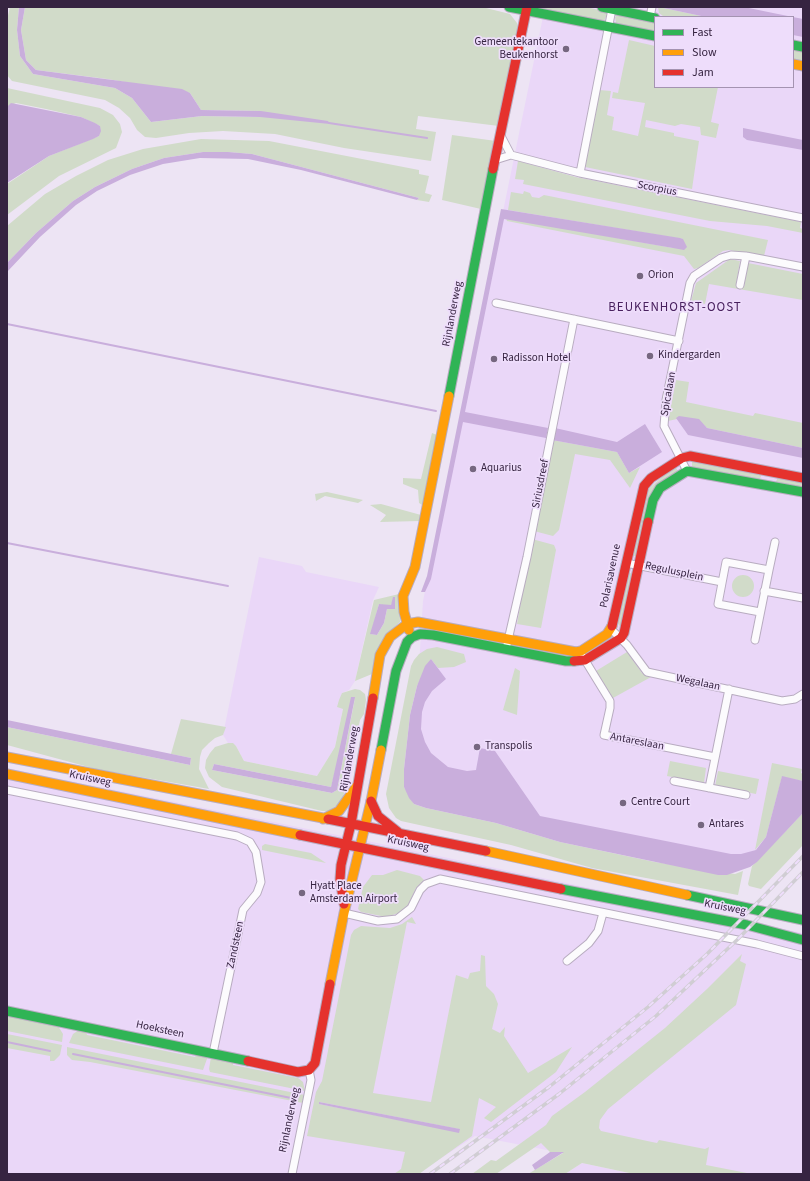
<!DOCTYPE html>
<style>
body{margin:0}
#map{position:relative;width:810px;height:1181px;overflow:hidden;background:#ede4f4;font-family:"Source Sans 3",sans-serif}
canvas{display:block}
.frame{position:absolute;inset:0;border:8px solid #362441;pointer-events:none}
.legend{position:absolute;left:654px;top:16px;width:140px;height:72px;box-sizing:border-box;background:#eeddfb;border:1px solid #a493b1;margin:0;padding:5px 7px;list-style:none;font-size:12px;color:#362441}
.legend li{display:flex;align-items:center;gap:8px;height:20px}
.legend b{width:20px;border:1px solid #a493b1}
</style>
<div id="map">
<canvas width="810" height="1181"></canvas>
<div class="frame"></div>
<ul class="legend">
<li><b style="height:5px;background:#30b455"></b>Fast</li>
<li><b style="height:5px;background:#ff9f0a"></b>Slow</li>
<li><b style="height:5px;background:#e5322d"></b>Jam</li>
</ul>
</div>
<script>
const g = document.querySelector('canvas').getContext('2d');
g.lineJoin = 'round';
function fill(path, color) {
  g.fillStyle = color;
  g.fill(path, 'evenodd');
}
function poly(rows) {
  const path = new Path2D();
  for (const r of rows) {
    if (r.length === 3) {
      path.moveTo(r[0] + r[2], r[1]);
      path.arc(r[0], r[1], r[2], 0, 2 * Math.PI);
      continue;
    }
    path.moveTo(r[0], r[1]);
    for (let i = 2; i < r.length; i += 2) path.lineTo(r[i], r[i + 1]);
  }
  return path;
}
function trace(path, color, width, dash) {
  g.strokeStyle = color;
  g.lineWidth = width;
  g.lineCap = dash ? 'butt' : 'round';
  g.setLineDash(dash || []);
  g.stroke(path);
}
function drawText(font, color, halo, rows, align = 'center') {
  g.font = font + ' "Source Sans 3",sans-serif';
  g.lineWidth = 3.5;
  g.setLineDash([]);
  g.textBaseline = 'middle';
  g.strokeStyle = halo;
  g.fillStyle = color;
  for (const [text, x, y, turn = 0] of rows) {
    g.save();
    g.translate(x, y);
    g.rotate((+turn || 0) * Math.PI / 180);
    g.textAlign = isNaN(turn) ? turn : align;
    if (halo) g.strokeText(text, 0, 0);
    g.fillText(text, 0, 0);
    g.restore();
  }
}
fill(poly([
 [545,7,803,7,803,806,758,855,733,862,598,842,413,763,423,601],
 [655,17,793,17,793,87,655,87],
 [259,557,302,566,306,572,379,587,373,600,355,681,349,690,342,693,343,709,335,747,317,776,244,761,236,746,228,743,223,735],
 [7,768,377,843,803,933,803,1174,670,1174,475,1136,417,1174,7,1174],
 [582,1163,634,1174,565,1174]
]), '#ead7f8');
fill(poly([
 [10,7,19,7,17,30,20,56,33,74,115,88,132,98,151,122,202,116,260,117,261,111,201,110,190,93,107,79,36,70,26,60,21,30,25,7,482,7,510,14,517,23,518,31,499,126,418,116,416,129,436,132,431,161,344,148,275,134,223,131,189,133,156,138,145,137,137,130,130,118,119,108,105,100,12,81,7,75,7,20],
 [544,7,586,7,604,11,607,15,604,21,543,10],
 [658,7,659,7,706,17,663,16,659,13],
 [618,15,655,21,655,33,616,23,615,17],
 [629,40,655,46,655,87,718,87,711,122,719,124,716,138,701,135,700,127,681,124,675,126,646,120,645,127,674,133,674,136,699,141,692,189,585,167,584,165,599,90,611,91,607,115,614,117,612,130,638,136,645,103,612,98,613,92,618,93],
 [793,49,803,51,803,63,793,61],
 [7,88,100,108,113,115,120,124,122,132,116,148,59,176,7,215,7,184,49,156,99,136,100,126,81,117,46,109,16,103,7,107],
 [452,135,496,141,481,209,442,200],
 [201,139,269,141,419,170,419,174,429,176,425,193,432,195,429,202,417,200,419,198,252,154,228,152,203,152,164,158,132,169,95,187,73,201,36,233,7,263,7,226,45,194,76,176,108,160,143,149],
 [518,161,576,177,801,222,800,228,803,229,803,233,767,226,710,221,523,184,524,180,515,179],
 [524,191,530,193,532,197,539,198,544,195,768,240,764,256,729,250,723,251,698,268,694,269,684,256,507,221,506,218,673,248,683,239,508,210,511,192,523,194],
 [730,259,740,261,736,285,744,287,748,263,803,274,803,300,709,284,705,304,691,301,696,283],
 [676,380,689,382,686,402,753,416,755,413,803,423,803,448,707,428,703,424,677,419,668,421],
 [432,433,437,435,424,506,419,503,418,490,403,484,403,478,421,479],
 [552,440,617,452,629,473,640,467,630,488,610,460,575,454,559,530,553,536,534,531],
 [692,461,760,473,761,477,758,480,697,469,692,466],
 [675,466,678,471,656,488,639,557,631,555,646,491],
 [778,477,803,482,803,490,775,484],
 [327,492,363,500,358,503,325,496,316,501,315,494],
 [381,504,421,515,420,521,380,522,386,515,370,505],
 [532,539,554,545,556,550,541,628,517,624],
 [628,572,634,575,622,628,617,623],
 [743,586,11],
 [399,594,400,622,385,636,372,674,355,681,374,600],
 [393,601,391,608,387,609,384,623,377,635,371,634,379,604,386,606,391,605],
 [437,647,464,654,466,662,454,667,438,668,431,659,417,686,410,715,404,769,404,787,414,804,426,808,496,823,560,842,655,862,735,874,743,871,738,895,592,868,511,845,401,821,396,818,389,808,386,794,411,666,414,660,419,654,427,649],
 [627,652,642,673,651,677,613,698,596,671],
 [515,668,520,671,517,715,503,710],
 [355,689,360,690,365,694,366,700,364,714,360,720,343,798,339,804,328,811,322,811,222,787,209,777,205,768,206,760,210,753,215,747,228,743,233,743,236,746,244,761,317,776,335,747,343,709,337,707,339,700,342,693],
 [355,698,337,790,332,793,212,770,214,764,331,787],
 [181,719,226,727,223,735,215,738,209,743,202,750,200,757,199,769,209,789,96,769,7,745,7,727,190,765,191,758,171,754],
 [670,761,706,768,704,783,667,776],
 [772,763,802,769,801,773,803,774,803,781,782,777,766,837,755,850],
 [718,771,759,779,756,794,715,786],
 [803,813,803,845,761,889,749,886,748,884,752,866],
 [265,844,311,853,326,863,262,850,262,846],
 [397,870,420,876,424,880,416,888,408,905,399,913,386,917,361,912,358,909,363,887,372,875,383,875],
 [412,917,416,924,407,922,373,1093,431,1102,456,975,468,979,470,973,480,971,481,955,485,956,486,986,494,994,498,1004,492,1029,500,1033,505,1027,504,1036,528,1073,572,1047,556,1072,491,1122,484,1118,496,1107,479,1098,472,1136,419,1174,394,1174,401,1169,405,1152,307,1136,316,1092,322,1081,351,935,354,930,361,926,390,928,402,924],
 [319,1102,459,1129,459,1132,319,1104],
 [742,954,740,961,746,964,736,1005,608,1109,600,1120,599,1128,601,1131,652,1142,657,1143,659,1140,705,1149,709,1147,706,1165,752,1174,634,1174,582,1163,565,1174,528,1174,563,1153,550,1152,541,1143,496,1174,472,1174,491,1160,496,1161,546,1125,552,1116,585,1092,665,1028,707,989],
 [7,1015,58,1026,63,1034,62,1042,7,1031],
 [79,1030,86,1032,87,1035,195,1057,197,1054,208,1056,203,1070,69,1043,73,1034],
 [7,1034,62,1045,60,1055,54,1061,50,1061,50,1056,7,1048],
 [67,1047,305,1095,303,1103,90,1062,72,1060,67,1055],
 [211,1057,233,1061,233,1065,298,1078,303,1082,305,1091,210,1072,209,1069]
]), '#d1dbc9');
fill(poly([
 [19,7,25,7,21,30,26,60,36,70,182,89,190,93,201,110,261,111,328,121,330,124,260,117,202,116,151,122,132,98,115,88,33,74,20,56,17,30],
 [659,7,744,7,773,13,803,19,803,37,793,35,793,17,706,17],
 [11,103,81,117,95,123,100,126,101,131,99,136,93,139,49,156,7,183,7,107],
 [743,128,803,140,803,150,747,140,743,137],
 [203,152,228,152,252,154,419,198,417,200,301,170,248,159,200,158,163,164,130,175,97,191,76,205,40,237,7,272,7,263,36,233,73,201,95,187,132,169,164,158],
 [501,209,680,238,683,239,687,247,684,250,673,248,504,219,465,412,548,428,546,438,463,422,431,579,425,592,421,592,427,576],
 [679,416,699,419,707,428,803,448,803,458,688,435,676,418],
 [645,424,662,452,629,473,617,452,552,440,555,428,617,442],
 [393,597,395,597,395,609,387,609,384,623,377,635,370,634,379,604,391,605],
 [431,659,446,679,432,691,425,702,422,712,421,729,425,742,431,753,448,767,467,771,476,770,480,748,495,751,540,816,731,854,741,854,756,850,766,837,782,776,803,781,803,813,757,862,750,867,727,875,718,875,560,842,496,823,426,808,414,804,409,798,404,787,404,769,410,715,417,686,425,666],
 [351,697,355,697,337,790,332,793,212,770,214,764,331,787],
 [7,720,191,758,190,765,7,727],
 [319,1102,460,1129,459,1133,319,1104],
 [550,1152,564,1152,535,1170,532,1165]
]), '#c9aedc');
trace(poly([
 [329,123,427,138],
 [7,324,436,411],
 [7,543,228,586],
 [7,1042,50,1051],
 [73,1054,296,1099]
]), '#c9aedc', 2);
const street = poly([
 [650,17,652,7],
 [501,136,511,155],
 [495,160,511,155,580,173,803,218],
 [580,173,612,9],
 [740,285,746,256],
 [496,303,679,341],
 [687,471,664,426,666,400,690,283,694,276,721,258,731,255,746,256,803,267],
 [626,563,722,582],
 [769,570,775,542],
 [764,591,803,598],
 [611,629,627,645,647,672,782,701,795,699,803,694],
 [755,640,769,570,726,562,718,604,760,612],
 [506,649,527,557,574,319],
 [583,657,610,701,610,708,604,735,715,757],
 [674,781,746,795],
 [709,788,729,689],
 [7,790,237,836,250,842,256,852,261,882,257,893,243,910,213,1053],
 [344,913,378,921,397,919,411,908,420,890,426,884,440,879,757,944,803,956],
 [567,961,589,943,598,931,603,913],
 [292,1174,311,1080,309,1070]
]);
const fast = poly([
 [509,7,655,36],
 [602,7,655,18],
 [793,45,803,47],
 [449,396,493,169],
 [648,522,653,500,660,488,687,471,803,492],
 [381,750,396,671,407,642,412,637,420,634,433,635,566,661,574,661],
 [561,889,747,925,803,940],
 [687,895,803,920],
 [7,1011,248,1061]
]);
const slow = poly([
 [793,64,803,66],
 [409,630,404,612,403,596,415,567,449,396],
 [373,698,380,655,390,637,407,624,418,622,576,652,581,651,607,634,612,626],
 [7,757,328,819],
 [7,774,300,835],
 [323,819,339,811,356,787],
 [486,851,687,895],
 [330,984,344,913,371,801,381,750]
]);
const jam = poly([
 [493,169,527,7],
 [612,626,644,486,651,478,682,458,690,456,803,478],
 [574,661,585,660,621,638,624,633,648,522],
 [371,801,378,816,398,832],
 [328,819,486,851],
 [300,835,561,889],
 [344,904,340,879,341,865,351,824,373,698],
 [248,1061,298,1072,309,1070,315,1063,330,984]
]);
trace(street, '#b8acc0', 9);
trace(fast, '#b8acc0', 11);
trace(slow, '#b8acc0', 11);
trace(jam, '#b8acc0', 11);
trace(street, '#fcfbfd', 7);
trace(fast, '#30b455', 9);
trace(slow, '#ff9f0a', 9);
trace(jam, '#e5322d', 9);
const rail = poly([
 [430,1174,549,1087,648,1007,707,954,803,856],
 [450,1174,559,1094,656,1016,737,940,803,872]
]);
trace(rail, '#d0cdd3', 3.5);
trace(rail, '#eeddfb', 2, [6]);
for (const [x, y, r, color] of [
 [566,49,4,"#766780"],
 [640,276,4,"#766780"],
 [650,356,4,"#766780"],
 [494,359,4,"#766780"],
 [473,469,4,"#766780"],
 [477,747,4,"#766780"],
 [623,803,4,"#766780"],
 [701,825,4,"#766780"],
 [302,893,4,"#766780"]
]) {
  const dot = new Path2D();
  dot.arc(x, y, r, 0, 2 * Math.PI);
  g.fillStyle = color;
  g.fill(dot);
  trace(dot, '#eeddfb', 1.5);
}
drawText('11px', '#362441', '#eeddfb', [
 ["Gemeentekantoor",558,43,"right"],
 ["Beukenhorst",558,56,"right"],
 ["Orion",648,276],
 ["Kindergarden",658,356],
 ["Radisson Hotel",502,359],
 ["Aquarius",481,469],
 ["Transpolis",485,747],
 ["Centre Court",631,803],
 ["Antares",709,825],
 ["Hyatt Place",310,887],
 ["Amsterdam Airport",310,900]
], 'left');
drawText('11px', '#362441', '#eeddfb', [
 ["Scorpius",657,189,11],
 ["Rijnlanderweg",453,314,-79],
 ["Spicalaan",669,394,-80],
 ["Siriusdreef",541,484,-79],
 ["Regulusplein",674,572,12],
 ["Polarisavenue",611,576,-78],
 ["Wegalaan",698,683,12],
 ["Antareslaan",637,742,11],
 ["Rijnlanderweg",350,759,-80],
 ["Kruisweg",90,779,12],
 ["Kruisweg",408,844,12],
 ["Kruisweg",725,908,11],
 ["Zandsteen",236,945,-78],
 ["Hoeksteen",160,1030,12],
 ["Rijnlanderweg",290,1120,-78]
]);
g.letterSpacing = '1px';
drawText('13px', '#49215f', '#eeddfb', [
 ["BEUKENHORST-OOST",675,308]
]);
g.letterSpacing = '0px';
</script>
